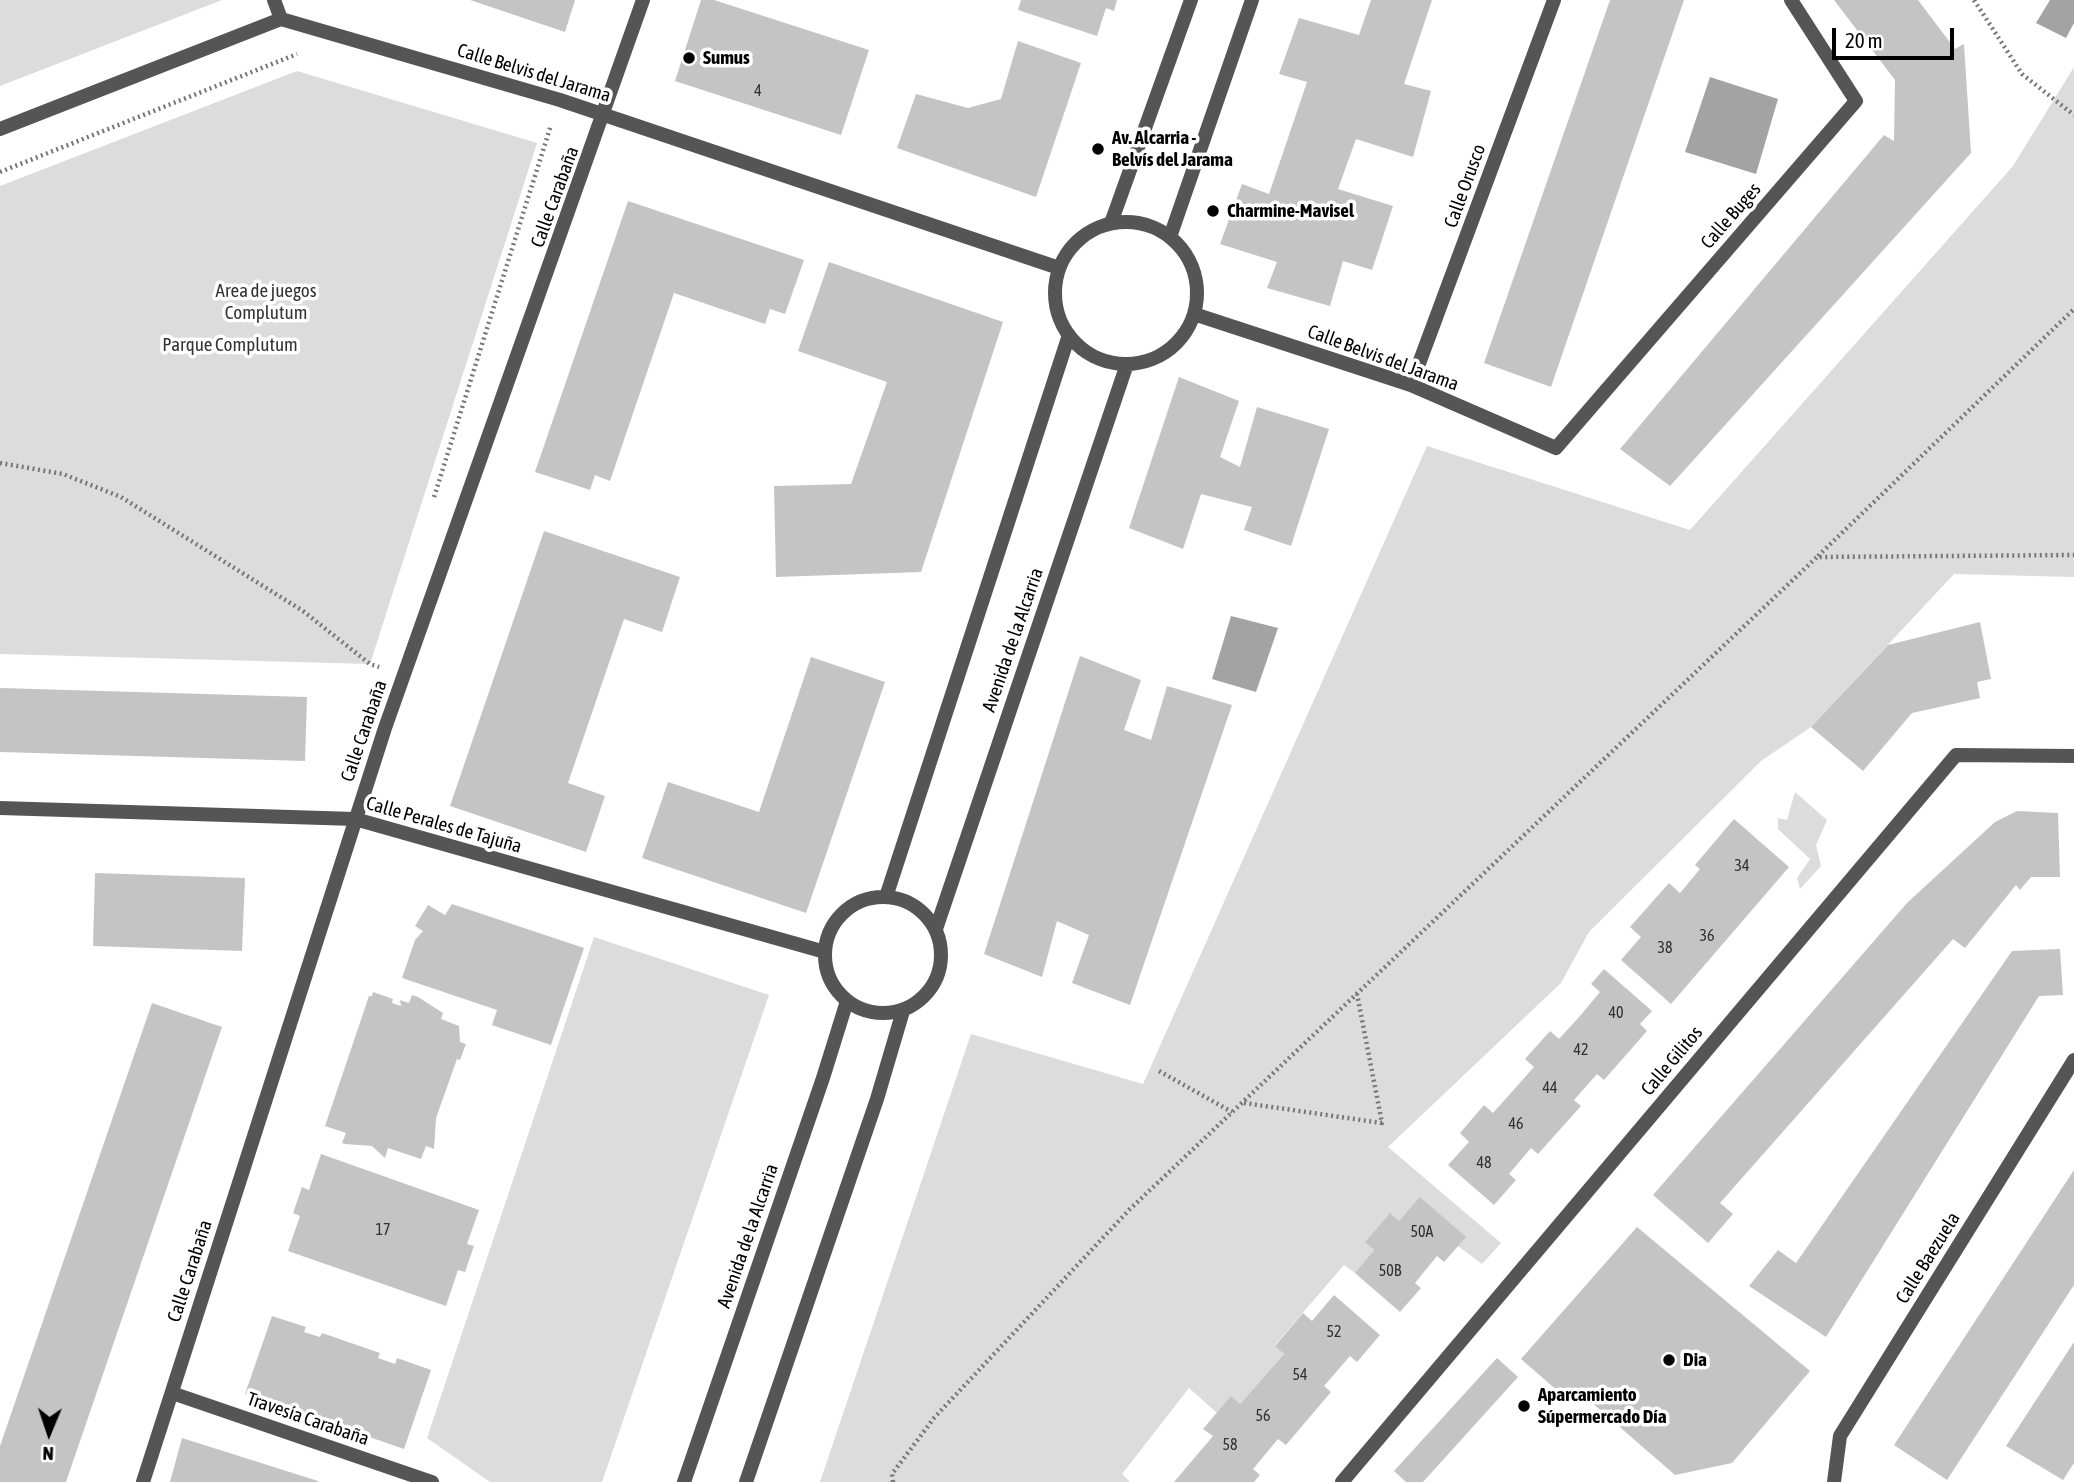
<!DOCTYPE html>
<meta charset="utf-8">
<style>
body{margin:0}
#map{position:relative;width:2074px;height:1482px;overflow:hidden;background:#fff;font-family:"Asap Condensed",sans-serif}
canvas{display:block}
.north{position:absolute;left:14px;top:1398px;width:70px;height:70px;-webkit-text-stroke:5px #fff;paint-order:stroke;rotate:182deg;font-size:19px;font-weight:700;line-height:28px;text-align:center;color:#000}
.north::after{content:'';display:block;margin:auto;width:24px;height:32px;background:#000;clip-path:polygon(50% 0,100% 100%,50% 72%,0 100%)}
.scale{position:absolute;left:1832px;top:28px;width:122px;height:32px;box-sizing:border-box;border:4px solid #000;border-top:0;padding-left:9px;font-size:21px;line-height:24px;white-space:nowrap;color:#000;-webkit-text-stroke:5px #fff;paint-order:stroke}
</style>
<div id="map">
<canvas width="2074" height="1482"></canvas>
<div class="north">N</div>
<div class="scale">20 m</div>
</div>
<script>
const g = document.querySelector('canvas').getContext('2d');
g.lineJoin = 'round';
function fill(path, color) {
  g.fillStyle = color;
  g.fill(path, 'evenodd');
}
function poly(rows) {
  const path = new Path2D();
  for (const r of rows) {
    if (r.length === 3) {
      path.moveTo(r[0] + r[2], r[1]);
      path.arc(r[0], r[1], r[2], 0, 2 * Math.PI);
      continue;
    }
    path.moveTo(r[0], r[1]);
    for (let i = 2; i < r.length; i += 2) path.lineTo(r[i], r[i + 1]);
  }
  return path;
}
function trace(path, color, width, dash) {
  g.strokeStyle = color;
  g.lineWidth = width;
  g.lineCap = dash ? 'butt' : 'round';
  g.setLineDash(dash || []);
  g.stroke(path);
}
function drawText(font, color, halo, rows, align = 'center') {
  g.font = font + ' "Asap Condensed",sans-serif';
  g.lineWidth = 7;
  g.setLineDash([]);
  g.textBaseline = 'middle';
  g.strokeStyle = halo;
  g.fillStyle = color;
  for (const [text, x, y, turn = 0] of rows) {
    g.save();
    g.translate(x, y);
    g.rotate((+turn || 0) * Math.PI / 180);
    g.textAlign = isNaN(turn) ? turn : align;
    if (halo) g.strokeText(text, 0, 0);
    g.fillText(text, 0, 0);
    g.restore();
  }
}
fill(poly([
 [0,0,222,0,0,86],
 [2074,67,2074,577,1954,574,1811,727,1761,761,1589,932,1561,983,1388,1147,1501,1243,1482,1264,1458,1246,1465,1237,1420,1198,1399,1221,1389,1214,1366,1242,1374,1250,1355,1273,1344,1265,1275,1345,1284,1354,1240,1404,1231,1397,1217,1413,1189,1388,1122,1474,1130,1482,820,1482,971,1034,1143,1084,1427,446,1690,530,2013,166],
 [297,71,537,143,370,664,0,654,0,186],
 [1795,792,1827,820,1816,845,1821,866,1800,889,1797,878,1810,859,1778,829,1778,818,1787,820],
 [594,937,769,995,602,1482,490,1482,427,1438]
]), '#dcdcdc');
fill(poly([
 [2050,0,2074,0,2074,23,2066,38,2036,23],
 [1710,77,1778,99,1756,174,1685,152],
 [1231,616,1278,628,1256,692,1212,679]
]), '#a3a3a3');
fill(poly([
 [470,0,575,0,565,32],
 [701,0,714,0,869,50,841,135,675,81],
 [1021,0,1117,0,1114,11,1106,8,1097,36,1018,10],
 [1371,0,1432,0,1404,84,1431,91,1413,157,1356,139,1338,189,1393,206,1372,270,1343,261,1330,306,1267,288,1277,262,1220,244,1242,184,1269,194,1307,82,1279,74,1299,18,1359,35],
 [1610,0,1684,0,1551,387,1484,363],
 [1834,0,1918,0,1955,49,1964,44,1971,153,1670,486,1620,449,1884,135,1894,141,1895,80],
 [1018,41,1081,63,1036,197,897,148,916,94,968,108,1001,99],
 [628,201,804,260,785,314,770,309,765,324,674,293,610,481,595,475,590,490,535,472],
 [829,262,1003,322,921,572,776,577,774,486,851,484,887,382,798,351],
 [1179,377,1239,401,1220,457,1240,467,1257,407,1329,429,1291,546,1244,530,1252,507,1201,494,1183,549,1129,528],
 [544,531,680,577,662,632,624,619,568,783,605,796,586,852,450,806],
 [1980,622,1991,679,1977,682,1980,698,1912,713,1863,771,1811,727,1888,645],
 [1080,656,1141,680,1124,730,1151,740,1167,686,1232,705,1130,1005,1072,983,1089,935,1057,921,1042,977,984,954],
 [811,657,885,682,806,913,642,858,668,782,759,812],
 [0,688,307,697,305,761,0,752],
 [2017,811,2058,813,2060,877,2031,877,2020,890,2016,885,1965,948,1953,939,1720,1203,1733,1214,1708,1243,1653,1195,1907,903,1995,822],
 [1734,819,1789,867,1671,1004,1621,960,1641,937,1630,927,1669,883,1680,893,1700,869,1695,865],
 [95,873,245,878,242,951,93,946],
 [452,904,584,948,551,1045,492,1025,497,1010,402,978,415,940,423,931,415,926,428,905,445,915],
 [2060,949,2063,995,2039,996,1826,1337,1749,1286,1778,1250,1796,1263,2012,951],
 [1604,969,1652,1011,1640,1024,1647,1031,1604,1080,1597,1074,1574,1100,1581,1106,1538,1154,1531,1148,1509,1174,1516,1180,1494,1205,1448,1165,1469,1142,1460,1133,1484,1105,1493,1113,1534,1067,1525,1059,1550,1031,1559,1039,1580,1016,1600,992,1591,984],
 [373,992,393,999,392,1003,401,1006,400,1000,409,1003,412,995,418,997,443,1013,441,1019,459,1026,460,1042,466,1044,460,1060,457,1059,436,1118,434,1149,426,1146,421,1159,388,1148,385,1158,372,1146,345,1144,342,1143,346,1133,325,1126,369,996,372,996],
 [152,1003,222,1027,66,1482,0,1482,0,1446],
 [321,1154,479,1210,467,1244,474,1246,465,1272,458,1270,446,1306,288,1251,300,1216,293,1213,302,1187,309,1190],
 [2074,1170,2074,1285,1947,1480,1894,1445],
 [1420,1197,1466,1237,1444,1262,1437,1256,1415,1283,1421,1288,1400,1312,1355,1273,1374,1250,1365,1242,1390,1213,1399,1221],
 [1637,1227,1810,1371,1732,1463,1675,1475,1576,1389,1567,1399,1521,1359],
 [1334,1295,1380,1335,1357,1362,1350,1356,1324,1386,1331,1392,1286,1445,1278,1439,1253,1469,1260,1475,1254,1482,1174,1482,1213,1436,1203,1429,1231,1396,1240,1404,1284,1354,1275,1346,1303,1313,1312,1321],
 [272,1316,306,1327,304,1332,320,1337,322,1333,380,1353,378,1358,395,1364,397,1358,431,1370,404,1449,245,1394],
 [2074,1342,2074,1463,2063,1480,2006,1446],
 [1497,1358,1518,1377,1423,1482,1406,1482,1394,1471],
 [182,1438,318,1481,318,1482,170,1482]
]), '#c4c4c4');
trace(poly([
 [1974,0,2022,74,2074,115],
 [0,172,297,54],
 [0,463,63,474,121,497,303,611,370,664,379,667],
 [434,497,551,125],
 [1818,556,2074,309],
 [1159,1071,1232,1112],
 [1244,1103,1382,1123,1357,994],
 [893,1482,892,1474,934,1418,1129,1210,1817,557,2074,555]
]), '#777', 4.5, [2, 3.5]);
trace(poly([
 [274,0,281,19],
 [0,129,281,19,560,100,1059,268],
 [1126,293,71],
 [1111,223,1191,0],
 [1170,237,1252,0],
 [1194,314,1411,385,1556,448,1856,101,1791,0],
 [1411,385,1554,0],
 [0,808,355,819,825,952],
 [883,955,58],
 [886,897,1069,335],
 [936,929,1127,364],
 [172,1393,432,1482],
 [143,1482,385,728,643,0],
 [684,1482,823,1078,847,1001],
 [746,1482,877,1099,903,1011],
 [1342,1482,1956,755,2074,756],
 [1834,1482,1840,1436,2074,1060]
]), '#555', 14);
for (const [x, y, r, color] of [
 [689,58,7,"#000"],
 [1098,149,7,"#000"],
 [1213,211,7,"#000"],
 [1669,1360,7,"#000"],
 [1524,1406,7,"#000"]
]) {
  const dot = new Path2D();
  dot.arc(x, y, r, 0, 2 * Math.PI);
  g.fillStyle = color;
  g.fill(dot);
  trace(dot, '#fff', 2.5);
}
drawText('16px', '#313131', null, [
 ["4",758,91],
 ["34",1742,866],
 ["36",1707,936],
 ["38",1665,948],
 ["40",1616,1013],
 ["42",1581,1050],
 ["44",1550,1088],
 ["46",1516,1124],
 ["48",1484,1163],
 ["17",383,1230],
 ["50A",1422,1232],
 ["50B",1390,1271],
 ["52",1334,1332],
 ["54",1300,1375],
 ["56",1263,1416],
 ["58",1230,1445]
]);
drawText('bold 19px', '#000', '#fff', [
 ["Sumus",703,58],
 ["Av. Alcarria -",1112,138],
 ["Belvís del Jarama",1112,160],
 ["Charmine-Mavisel",1227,211],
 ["Dia",1683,1360],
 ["Aparcamiento",1538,1395],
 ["Súpermercado Día",1538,1417]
], 'left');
drawText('19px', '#000', '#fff', [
 ["Calle Belvis del Jarama",534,73,17],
 ["Calle Orusco",1465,186,-70],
 ["Calle Carabaña",555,197,-70],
 ["Calle Buges",1731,216,-49],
 ["Calle Belvis del Jarama",1383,358,20],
 ["Avenida de la Alcarria",1013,640,-71],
 ["Calle Carabaña",364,731,-71],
 ["Calle Perales de Tajuña",444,825,16],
 ["Calle Gilitos",1672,1061,-50],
 ["Avenida de la Alcarria",748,1236,-71],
 ["Calle Baezuela",1928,1258,-58],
 ["Calle Carabaña",190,1271,-72],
 ["Travesía Carabaña",308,1419,19]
]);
drawText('19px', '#333', '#fff', [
 ["Area de juegos",266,291],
 ["Complutum",266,313],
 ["Parque Complutum",230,345]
]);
</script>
